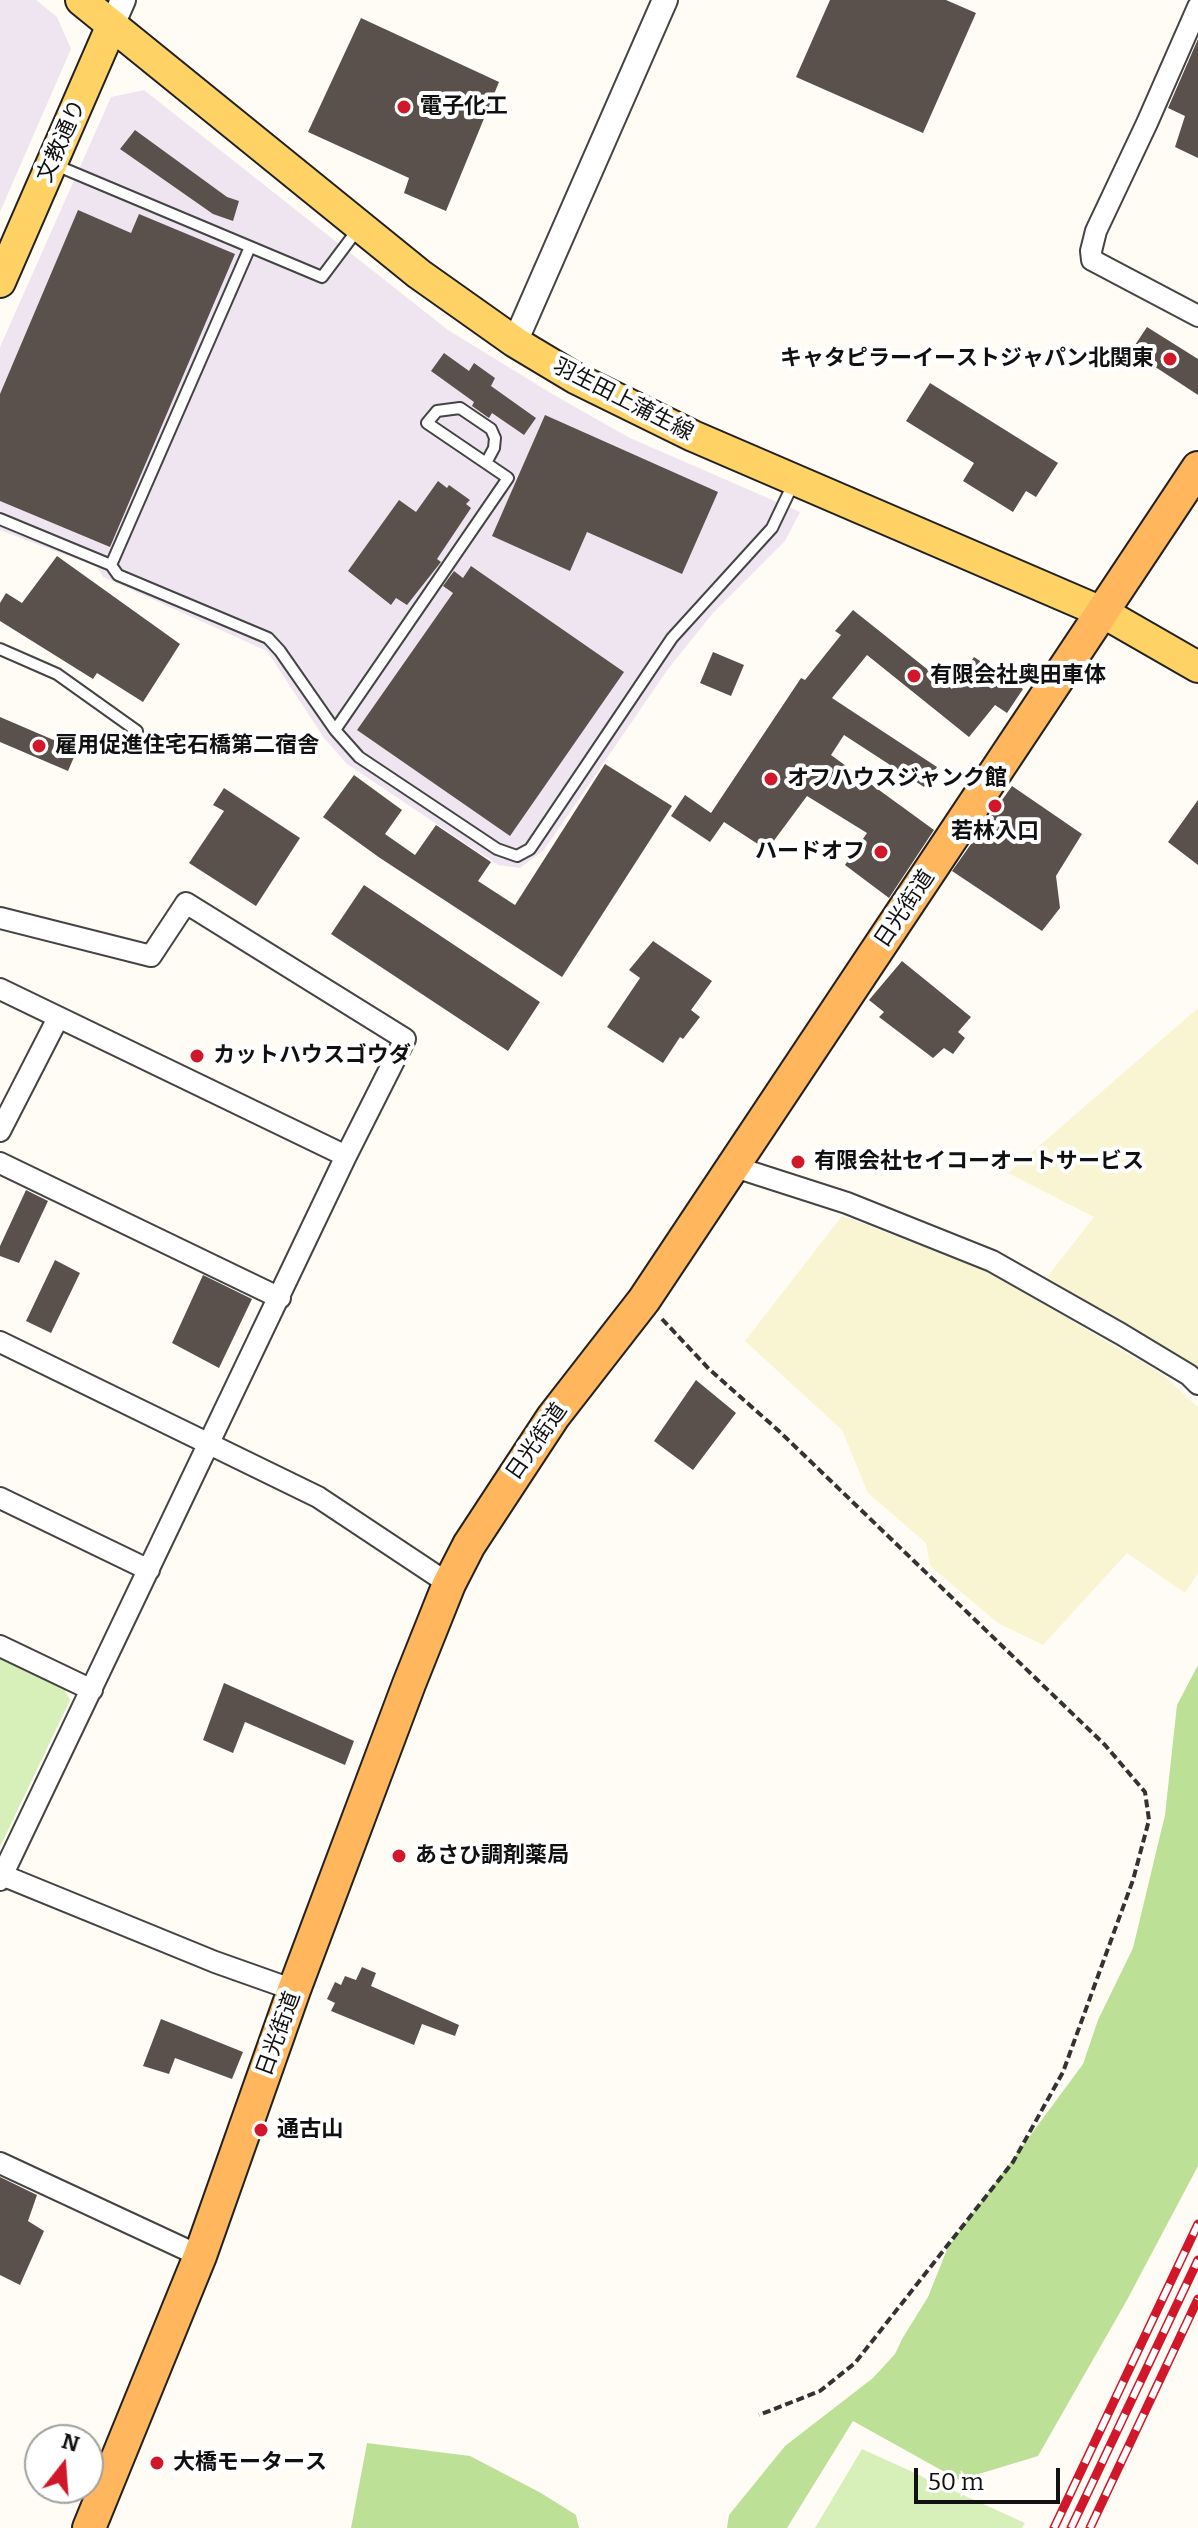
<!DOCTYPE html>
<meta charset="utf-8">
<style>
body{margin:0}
#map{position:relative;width:1198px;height:2528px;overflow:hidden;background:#fffcf5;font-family:Bitter,serif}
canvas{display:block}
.north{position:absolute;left:24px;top:2424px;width:80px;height:80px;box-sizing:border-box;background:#fff;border:2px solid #a0a0a0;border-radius:50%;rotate:17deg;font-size:22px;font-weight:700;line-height:32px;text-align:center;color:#111}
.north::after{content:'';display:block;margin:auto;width:28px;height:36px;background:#d1182a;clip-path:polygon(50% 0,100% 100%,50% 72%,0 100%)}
.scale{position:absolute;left:914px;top:2468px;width:146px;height:36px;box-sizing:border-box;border:4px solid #111;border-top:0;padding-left:10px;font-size:24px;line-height:28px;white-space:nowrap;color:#111;-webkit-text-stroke:6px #fff;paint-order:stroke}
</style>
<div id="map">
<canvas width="1198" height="2528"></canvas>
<div class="north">N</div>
<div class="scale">50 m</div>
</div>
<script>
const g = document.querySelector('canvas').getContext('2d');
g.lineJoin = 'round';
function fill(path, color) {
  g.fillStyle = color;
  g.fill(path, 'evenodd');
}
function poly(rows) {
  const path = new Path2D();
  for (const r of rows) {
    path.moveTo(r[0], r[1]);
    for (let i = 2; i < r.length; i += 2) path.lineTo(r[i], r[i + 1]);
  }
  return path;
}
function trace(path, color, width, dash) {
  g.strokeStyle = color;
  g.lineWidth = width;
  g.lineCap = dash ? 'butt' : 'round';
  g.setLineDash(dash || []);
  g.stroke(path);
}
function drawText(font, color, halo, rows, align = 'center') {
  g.font = font + ' Bitter,"Noto Sans JP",serif';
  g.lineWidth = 8;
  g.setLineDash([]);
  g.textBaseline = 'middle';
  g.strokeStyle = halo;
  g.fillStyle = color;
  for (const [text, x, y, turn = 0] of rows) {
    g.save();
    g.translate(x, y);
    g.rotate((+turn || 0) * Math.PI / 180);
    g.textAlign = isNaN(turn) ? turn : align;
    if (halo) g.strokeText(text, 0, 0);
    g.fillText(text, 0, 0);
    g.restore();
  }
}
fill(poly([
 [0,0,36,0,57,17,71,49,0,212],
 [144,90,448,330,554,395,630,438,800,512,785,541,713,613,668,669,544,850,520,868,498,865,347,764,324,738,267,651,103,577,97,567,0,530,0,347,111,97]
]), '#eee5f0');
fill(poly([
 [1198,1008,1198,1370,1044,1281,1094,1217,1008,1173],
 [842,1216,984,1269,1162,1374,1198,1407,1198,1573,1185,1593,1127,1553,1043,1645,998,1623,930,1566,926,1543,868,1493,842,1430,745,1341]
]), '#f9f4d1');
fill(poly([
 [0,1658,64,1689,70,1700,0,1847],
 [862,2449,1025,2523,1022,2528,815,2528]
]), '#d7efb9');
fill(poly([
 [1198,1665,1198,2166,1127,2300,1038,2456,959,2480,853,2421,787,2528,727,2528,729,2515,785,2446,873,2378,895,2354,902,2339,928,2297,948,2247,1083,2064,1098,2020,1133,1948,1165,1815,1177,1705],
 [367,2443,470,2456,541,2493,576,2515,579,2528,351,2528]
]), '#bce196');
fill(poly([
 [830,0,946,0,976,13,923,133,796,77],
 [361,18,499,82,446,211,404,193,409,178,308,132],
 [1198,39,1198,158,1175,147,1185,116,1168,108],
 [135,130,227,197,239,201,233,221,213,214,120,149],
 [78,210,131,233,139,214,235,254,110,547,0,501,0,394],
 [1147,327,1198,359,1198,395,1131,351],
 [444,353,469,371,474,363,495,378,491,386,536,418,524,435,492,413,489,418,472,406,474,402,431,371],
 [930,383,1058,463,1036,497,1026,491,1013,512,963,481,974,463,906,421],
 [545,415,718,492,682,574,587,532,570,571,492,536],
 [438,481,447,488,449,485,470,500,466,504,471,508,437,559,441,562,407,605,396,598,391,605,348,571,399,500,416,512],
 [57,556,180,644,143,702,97,673,93,679,0,621,0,603,6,593,22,603],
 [471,566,624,672,510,836,357,730,453,593,443,586,454,571,463,578],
 [853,610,952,689,974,657,1023,689,1007,713,995,705,969,737,867,655,832,698,937,767,924,787,844,735,831,755,934,830,889,898,845,865,867,833,807,796,767,850,724,822,710,842,671,816,685,795,711,813,801,678,805,680,841,635,835,631],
 [713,652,744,665,731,696,700,683],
 [0,717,77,750,68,771,0,742],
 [605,764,672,806,562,977,380,858,323,817,354,775,402,810,385,834,415,855,436,825,491,862,478,881,515,905],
 [1012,786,1082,834,1056,876,1060,908,1042,931,952,871],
 [224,788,300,838,256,906,189,863,224,811,213,805],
 [1198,800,1198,865,1168,842],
 [364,885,540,1002,508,1051,331,934],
 [653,941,712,981,691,1010,700,1017,683,1039,680,1037,663,1063,607,1027,640,978,629,970],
 [902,961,971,1017,958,1032,965,1038,953,1054,944,1048,933,1058,879,1017,884,1012,869,1000],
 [26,1190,48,1201,19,1263,0,1256,0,1246],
 [55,1260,80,1273,51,1333,26,1321],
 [203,1275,252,1299,219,1368,172,1343],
 [696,1380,736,1413,693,1470,654,1441],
 [224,1683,354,1741,345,1765,245,1722,233,1753,203,1740],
 [362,1967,376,1973,371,1986,459,2025,455,2036,422,2024,414,2045,331,2011,335,2003,327,1999,335,1982,341,1985,345,1976,356,1980],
 [161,2019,243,2052,232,2079,175,2058,169,2074,143,2066],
 [0,2177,37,2195,28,2221,44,2231,20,2285,0,2275]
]), '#5b514c');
const service = poly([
 [53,164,322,277,358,229],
 [0,519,111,565,118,575,268,638,280,651,335,730,359,757,497,849,517,856,530,849,672,638,772,528,794,482],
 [111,565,250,247],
 [0,649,57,674,137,731],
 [335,730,508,478,427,423,437,411,460,408,491,429,495,438,494,448,486,463]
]);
const minor = poly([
 [1198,7,1147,123,1096,231,1091,251,1092,260,1198,316],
 [0,918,151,956,186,903,405,1039,346,1156,0,1880],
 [0,989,346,1156],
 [0,1131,58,1018],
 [0,1163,280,1298],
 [732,1166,847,1203,992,1261,1121,1334,1189,1375,1198,1384],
 [0,1342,318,1497,449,1584],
 [0,1498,149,1570],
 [0,1646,92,1690],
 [2,1875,215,1962,294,1990],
 [0,2163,200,2256]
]);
const tertiary = poly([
 [112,25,123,0],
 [515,342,665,0]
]);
const primary = poly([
 [81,0,419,274,515,342,575,378,693,436,1104,613,1198,667],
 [0,282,112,25]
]);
const trunk = poly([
 [89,2528,200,2256,294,1990,409,1684,449,1584,469,1545,553,1417,644,1300,1198,468]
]);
trace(service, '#444', 14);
trace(minor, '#444', 24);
trace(tertiary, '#444', 28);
trace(primary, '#222', 34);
trace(trunk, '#222', 36);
trace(poly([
 [662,1319,709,1369,780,1432,1105,1745,1145,1792,1149,1820,1133,1880,1063,2072,1013,2162,855,2363,820,2391,759,2415]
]), '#333', 4, [8, 4]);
trace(service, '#fff', 10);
trace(minor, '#fff', 20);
trace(tertiary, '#fff', 24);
trace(primary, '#ffd265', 30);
trace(trunk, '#ffb65c', 32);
const rail = poly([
 [1054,2528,1198,2224],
 [1071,2528,1198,2260],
 [1090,2528,1198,2299]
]);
trace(rail, '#d1182a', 9);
trace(rail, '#fff', 6, [18]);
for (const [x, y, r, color] of [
 [404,107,8,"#d1182a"],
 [1170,359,8,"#d1182a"],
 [914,676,8,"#d1182a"],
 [39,746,8,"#d1182a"],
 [771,779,8,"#d1182a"],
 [995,806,8,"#d1182a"],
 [881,852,8,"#d1182a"],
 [197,1056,8,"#d1182a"],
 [798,1162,8,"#d1182a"],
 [399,1856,8,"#d1182a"],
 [261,2130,8,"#d1182a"],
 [157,2463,8,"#d1182a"]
]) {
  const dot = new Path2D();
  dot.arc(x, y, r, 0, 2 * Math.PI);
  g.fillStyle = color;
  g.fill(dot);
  trace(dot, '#fff', 3);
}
drawText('bold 22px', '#111', '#fff', [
 ["電子化工",420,107],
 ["キャタピラーイーストジャパン北関東",1154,359,"right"],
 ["有限会社奥田車体",930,676],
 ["雇用促進住宅石橋第二宿舎",55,746],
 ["オフハウスジャンク館",787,779],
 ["若林入口",995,832,"center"],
 ["ハードオフ",865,852,"right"],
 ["カットハウスゴウダ",213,1056],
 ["有限会社セイコーオートサービス",814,1162],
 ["あさひ調剤薬局",415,1856],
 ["通古山",277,2130],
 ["大橋モータース",173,2463]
], 'left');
drawText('22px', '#111', '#fff', [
 ["文教通り",62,141,-66],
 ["羽生田上蒲生線",623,400,27],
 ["日光街道",905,909,-56],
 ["日光街道",537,1442,-55],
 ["日光街道",279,2034,-70]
]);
</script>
